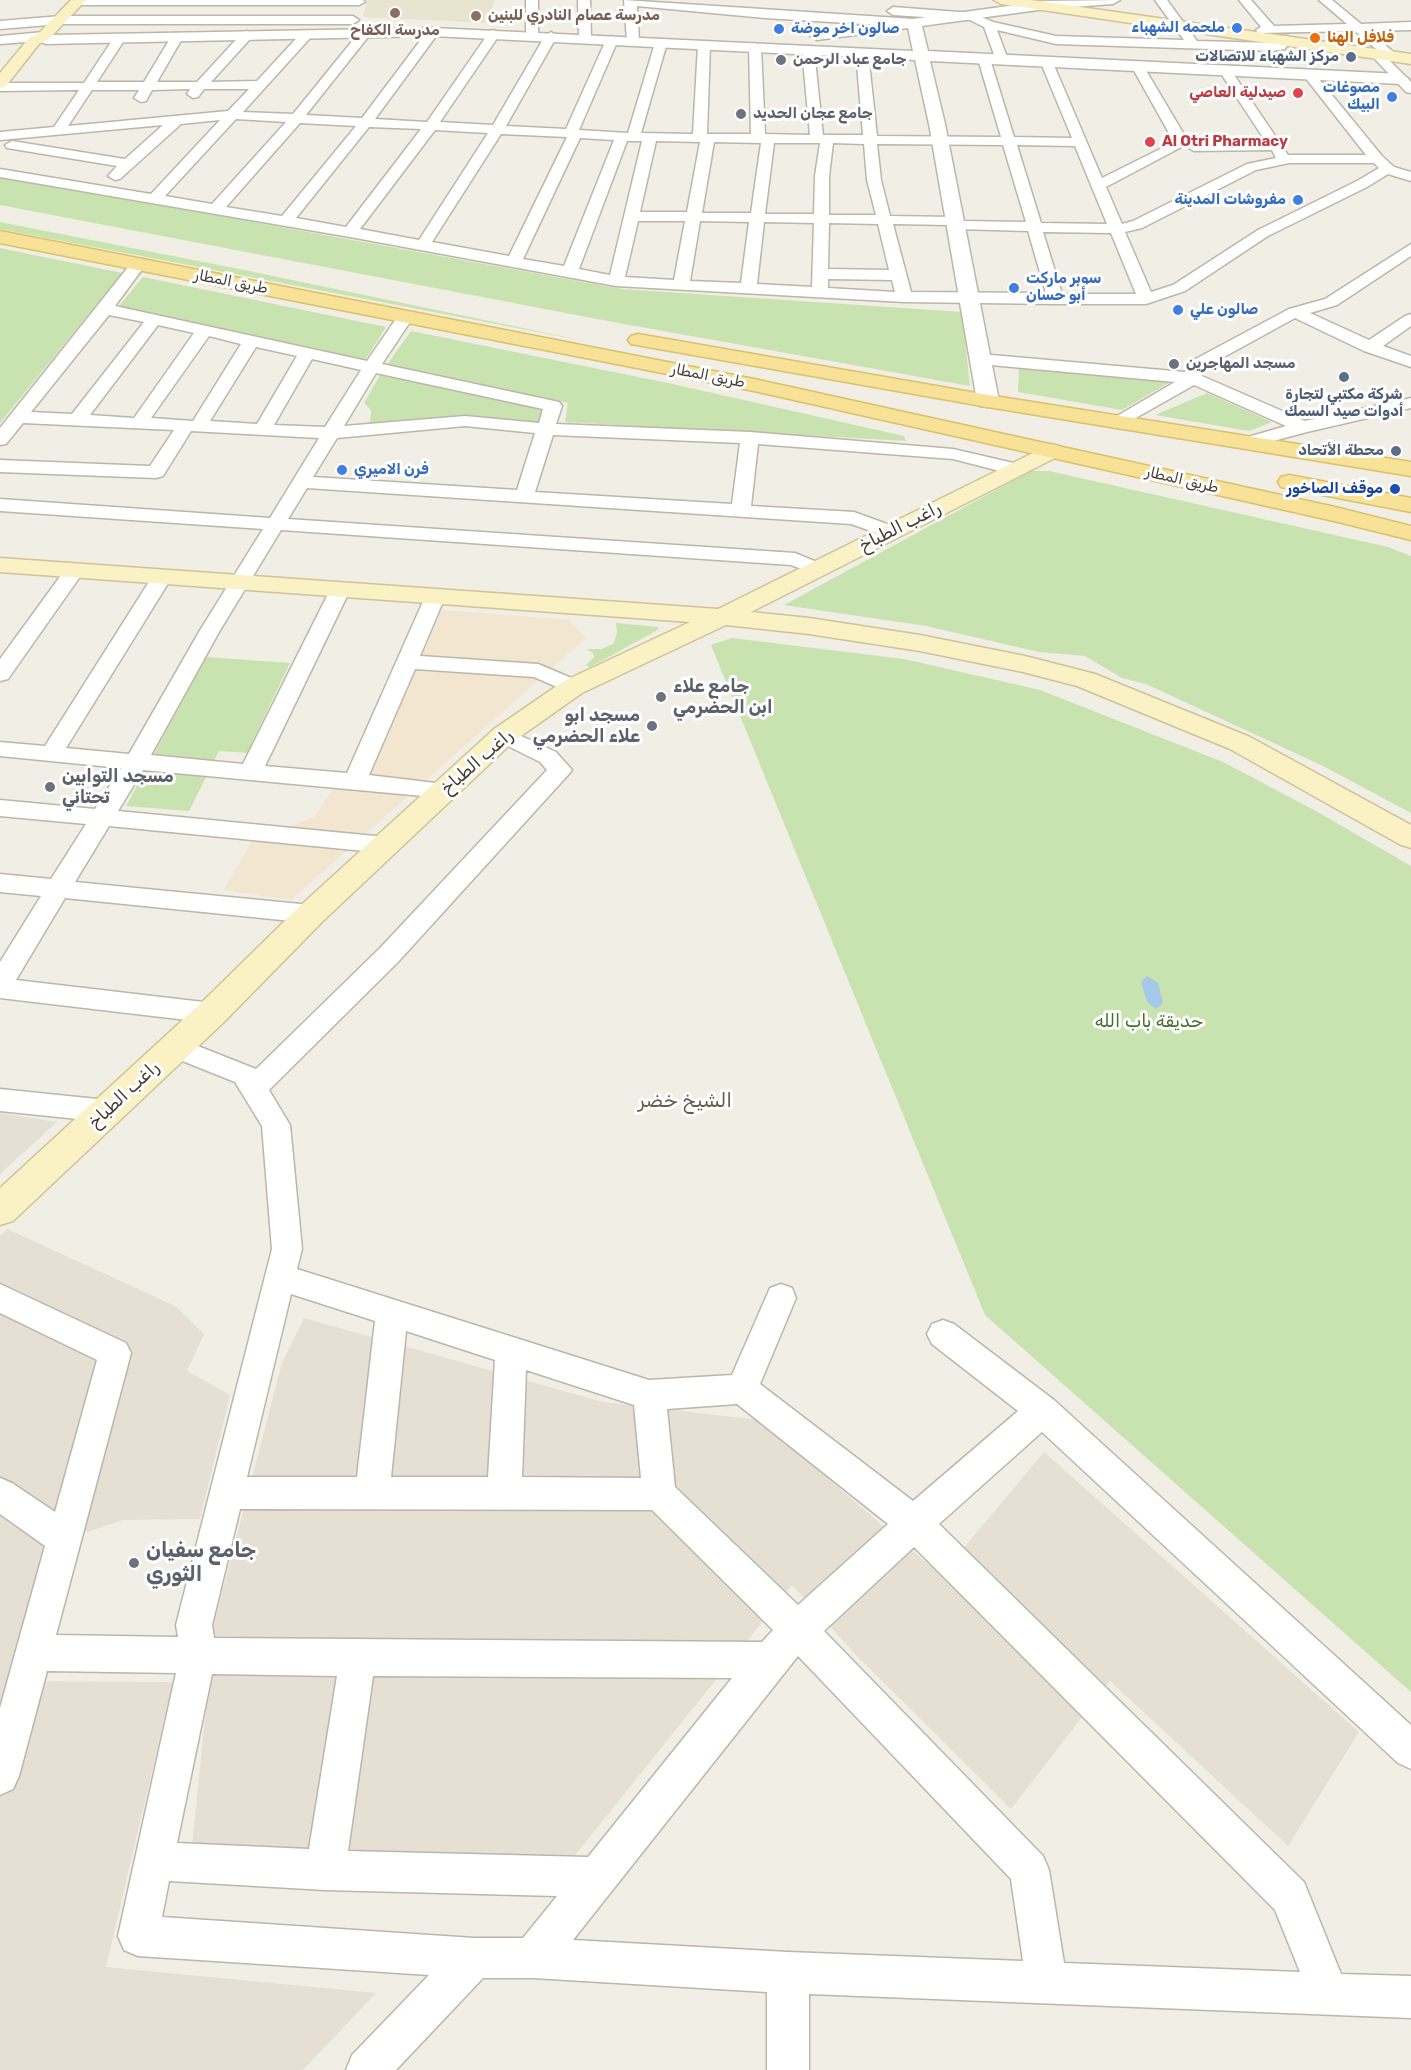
<!DOCTYPE html>
<meta charset="utf-8">
<style>
body{margin:0}
canvas{display:block;background:#f1eee5}
</style>
<canvas width="1411" height="2070"></canvas>
<script>
const g = document.querySelector('canvas').getContext('2d');
g.lineJoin = 'round';
function fill(path, color) {
  g.fillStyle = color;
  g.fill(path, 'evenodd');
}
function poly(rows) {
  const path = new Path2D();
  for (const r of rows) {
    path.moveTo(r[0], r[1]);
    for (let i = 2; i < r.length; i += 2) path.lineTo(r[i], r[i + 1]);
  }
  return path;
}
function trace(path, color, width, dash) {
  g.strokeStyle = color;
  g.lineWidth = width;
  g.lineCap = dash ? 'butt' : 'round';
  g.setLineDash(dash || []);
  g.stroke(path);
}
function drawText(font, color, halo, rows, align = 'center') {
  g.font = font + ' Rubik,"Noto Sans Arabic",sans-serif';
  g.lineWidth = 6;
  g.setLineDash([]);
  g.textBaseline = 'middle';
  g.strokeStyle = halo;
  g.fillStyle = color;
  for (const [text, x, y, turn = 0] of rows) {
    g.save();
    g.translate(x, y);
    g.rotate((+turn || 0) * Math.PI / 180);
    g.textAlign = isNaN(turn) ? turn : align;
    if (halo) g.strokeText(text, 0, 0);
    g.fillText(text, 0, 0);
    g.restore();
  }
}
fill(poly([
 [0,1113,57,1122,0,1174],
 [7,1229,175,1306,204,1334,187,1371,230,1395,200,1519,124,1520,43,1546,9,1681,173,1682,106,1967,376,1993,303,2070,0,2070,0,1236],
 [304,1318,603,1402,759,1420,941,1575,1044,1452,1359,1732,1288,1846,1110,1681,1011,1809,859,1658,792,1585,572,1859,192,1847,215,1619,282,1363]
]), '#e5e0d3');
fill(poly([
 [442,610,569,620,586,638,291,900,224,890,252,841,314,817,336,785,365,788]
]), '#f2e6d1');
fill(poly([
 [367,0,494,0,490,23,363,17]
]), '#e9e4d0');
fill(poly([
 [0,176,622,289,962,312,970,386,613,322,0,205],
 [0,222,249,271,590,342,0,229],
 [0,248,122,273,0,423],
 [143,277,386,327,364,362,118,307],
 [411,331,668,383,904,436,906,441,565,422,568,403,386,366],
 [1019,366,1174,380,1122,410,1018,392],
 [380,375,543,409,539,422,469,418,370,423,371,410,364,403],
 [1207,393,1272,422,1249,431,1155,415],
 [1031,471,1049,471,1388,547,1411,556,1411,813,1323,766,1146,684,1122,678,1085,656,1039,652,926,626,784,605],
 [616,623,659,627,656,631,590,667,586,665,594,657,593,653,587,649,602,649,614,643,617,632],
 [732,638,904,659,1040,690,1223,762,1316,811,1411,866,1411,1692,985,1315,711,645],
 [206,657,290,663,247,753,219,751,189,811,126,806]
]), '#c8e3b0');
fill(poly([
 [1147,976,1158,983,1163,1003,1156,1009,1147,1002,1141,982]
]), '#a5c9ea');
const minor = poly([
 [74,0,363,0,365,2,359,5,78,5,74,4,74,0],
 [526,0,538,0,538,35,532,39,526,35,526,0],
 [578,0,590,0,591,38,585,42,579,38,578,0],
 [624,0,914,19,920,23,914,27,765,18,637,6,639,41,633,45,627,41,624,0],
 [1155,0,1167,0,1197,41,1273,43,1276,43,1280,36,1288,36,1290,39,1285,49,1273,51,1056,44,997,30,1008,60,1002,64,996,60,984,27,970,20,893,15,887,11,893,7,972,13,993,22,1056,36,1184,40,1155,0],
 [1239,0,1251,0,1274,26,1347,24,1319,0,1332,0,1361,24,1411,22,1411,30,1369,31,1399,57,1397,60,1389,60,1411,82,1411,93,1406,92,1373,57,1375,54,1382,54,1355,31,1258,33,1256,30,1261,27,1239,0],
 [61,16,353,16,359,20,353,24,61,24,0,29,0,21,61,16],
 [366,28,372,32,306,115,362,118,429,29,433,28,439,32,375,119,427,122,490,31,494,30,500,34,440,122,493,125,545,36,551,32,557,36,506,126,566,129,606,40,612,36,618,40,579,130,628,133,655,43,661,39,667,43,641,133,693,134,698,45,704,41,710,45,707,134,751,134,749,47,755,43,761,47,765,134,810,135,802,50,808,46,814,50,823,135,863,135,856,53,862,49,868,53,877,136,1001,137,978,59,984,55,990,59,1014,137,1072,138,1041,63,1047,59,1053,63,1102,178,1174,142,1132,67,1138,63,1144,67,1189,143,1106,187,1122,224,1133,221,1247,164,1276,158,1272,150,1194,151,1187,147,1194,143,1266,142,1220,72,1222,69,1230,69,1288,155,1366,155,1304,76,1310,72,1314,73,1382,156,1394,167,1411,172,1411,181,1388,174,1367,187,1268,236,1185,291,1146,304,1056,304,904,302,616,286,350,237,0,177,0,169,151,194,220,120,181,124,120,179,115,180,108,176,117,166,7,148,5,145,12,141,125,159,163,125,0,140,0,132,54,127,79,90,0,91,0,83,84,83,115,36,123,36,125,39,97,82,144,82,171,37,177,33,183,37,157,82,197,82,243,32,247,31,253,35,251,38,211,82,257,81,303,31,311,31,311,37,243,112,293,114,362,29,366,28],
 [190,89,187,94,193,98,198,97,204,89,249,89,228,111,68,126,92,90,139,90,134,98,141,102,146,101,152,90,190,89],
 [236,119,286,122,212,204,165,196,236,119],
 [300,123,356,126,282,216,226,207,300,123],
 [369,127,421,129,346,227,296,218,369,127],
 [435,130,488,133,419,240,360,229,435,130],
 [501,134,567,137,509,256,432,242,501,134],
 [580,138,614,140,564,266,523,259,580,138],
 [627,141,642,141,610,275,579,269,627,141],
 [656,141,700,142,687,212,640,212,656,141],
 [714,142,761,143,751,213,702,213,714,142],
 [774,143,820,143,815,176,814,214,765,214,774,143],
 [833,143,864,144,867,180,876,215,829,215,829,176,833,143],
 [877,144,1003,145,1026,222,962,221,955,217,890,216,881,180,877,144],
 [1017,145,1075,146,1107,224,1041,223,1017,145],
 [1289,163,1374,163,1379,168,1357,181,1258,230,1173,285,1151,292,1125,232,1142,228,1256,170,1289,163],
 [638,221,685,221,674,280,625,277,638,221],
 [700,221,749,222,741,283,690,281,700,221],
 [764,222,814,223,812,287,757,284,764,222],
 [829,223,878,224,889,270,828,269,829,223],
 [893,224,949,225,956,229,1028,231,1046,293,911,292,893,224],
 [1043,232,1111,233,1136,294,1062,294,1043,232],
 [828,279,892,280,895,292,828,288,828,279],
 [1411,244,1411,256,1337,305,1310,313,1369,340,1405,316,1411,314,1411,326,1383,346,1411,356,1411,367,1364,351,1295,318,1202,369,1202,376,1305,421,1411,398,1411,408,1307,432,1247,448,1241,447,1238,443,1241,439,1286,426,1194,385,1118,428,1112,427,1109,423,1112,419,1175,382,980,364,974,363,972,359,974,355,980,354,1185,372,1188,363,1289,309,1325,299,1411,244],
 [138,259,146,264,115,306,367,361,400,313,412,313,414,316,382,364,559,402,562,406,556,424,750,432,953,449,1022,465,1024,469,1022,473,1015,475,953,459,758,444,751,506,854,512,898,528,901,532,898,536,891,538,851,524,307,488,288,519,795,553,824,565,827,569,824,573,817,575,791,565,281,530,219,632,151,755,243,764,330,590,333,586,340,584,347,586,350,590,265,766,347,773,425,597,428,593,435,591,442,593,445,597,420,656,538,664,581,682,584,687,581,692,573,694,534,677,415,669,369,775,452,785,456,790,452,795,444,798,143,770,118,811,385,837,394,839,397,845,394,851,385,853,109,826,75,882,311,905,320,908,324,914,320,920,311,923,65,898,16,980,212,1003,221,1006,225,1013,221,1020,212,1023,0,998,0,962,41,896,0,892,0,874,51,879,86,824,0,816,0,800,95,809,121,768,0,756,0,742,45,746,152,577,155,573,162,571,169,573,172,577,66,748,129,754,199,632,263,529,0,511,0,499,270,518,319,438,191,431,163,476,156,478,0,472,0,460,150,466,174,430,23,423,6,444,0,445,0,428,133,261,138,259],
 [109,315,144,322,72,414,31,412,109,315],
 [158,325,194,333,134,418,90,415,158,325],
 [209,336,241,344,193,421,151,418,209,336],
 [256,347,297,356,257,424,210,421,256,347],
 [312,359,361,370,325,427,274,425,312,359],
 [376,373,543,409,539,423,465,416,344,426,376,373],
 [465,426,535,433,517,490,313,477,337,438,465,426],
 [553,435,740,443,732,504,535,492,553,435],
 [74,565,81,567,84,571,8,679,0,681,0,659,67,567,74,565],
 [504,728,556,752,572,770,568,775,398,962,269,1090,290,1125,302,1249,297,1269,649,1380,732,1375,770,1288,781,1284,792,1288,796,1298,760,1384,913,1501,1018,1411,932,1344,927,1334,932,1324,943,1320,954,1324,1054,1400,1411,1725,1411,1769,1398,1763,1042,1432,939,1524,1304,1882,1341,1974,1411,1976,1411,2018,809,1994,809,2070,767,2070,767,1992,533,1978,483,1978,396,2070,346,2070,352,2055,429,1975,138,1956,124,1950,118,1936,176,1673,47,1671,19,1776,13,1789,0,1795,0,1708,45,1546,0,1514,0,1478,12,1483,55,1512,97,1360,0,1313,0,1284,126,1343,131,1353,56,1635,178,1637,176,1625,272,1249,262,1126,235,1082,165,1054,161,1047,165,1040,175,1037,256,1069,380,948,547,770,540,762,496,740,493,735,496,730,504,728],
 [291,1294,375,1321,357,1477,247,1477,291,1294],
 [406,1331,495,1360,488,1477,391,1477,406,1331],
 [526,1370,634,1405,641,1478,522,1477,526,1370],
 [737,1404,888,1524,798,1605,675,1487,667,1409,737,1404],
 [240,1509,652,1510,773,1630,762,1642,214,1638,212,1625,240,1509],
 [914,1547,1275,1910,1300,1972,1064,1963,1049,1870,1043,1856,824,1631,914,1547],
 [798,1656,1011,1879,1023,1961,788,1952,573,1940,798,1656],
 [212,1674,337,1676,309,1849,177,1843,212,1674],
 [373,1676,732,1678,588,1857,348,1851,373,1676],
 [169,1881,325,1890,557,1896,523,1938,474,1938,162,1917,169,1881],
 [0,1089,107,1100,117,1103,121,1111,117,1119,107,1122,0,1111,0,1089]
]);
const tertiary = poly([
 [1120,0,1113,4,1045,9,922,26,928,51,1401,74,1409,79,1401,84,930,61,945,124,999,401,996,406,988,407,980,406,977,401,929,124,915,60,433,36,46,44,39,41,0,44,0,36,44,32,51,35,433,28,913,51,908,28,817,40,810,36,817,32,1045,1,1120,0]
]);
const secondary = poly([
 [71,0,86,0,49,39,39,44,6,86,0,88,0,73,29,38,39,33,71,0],
 [994,0,1031,0,1411,54,1411,64,1001,4,994,0],
 [1051,444,1059,446,1062,451,1059,456,751,612,809,618,920,635,1025,656,1095,674,1250,737,1411,825,1411,848,1401,845,1230,749,1077,686,1023,672,920,651,809,634,726,625,582,693,514,741,322,922,224,1022,13,1221,0,1225,0,1188,200,1004,300,906,494,729,564,681,690,622,0,572,0,558,718,609,1051,444]
]);
const primary = poly([
 [0,231,754,379,1335,507,1411,526,1411,540,1334,521,754,391,0,243,0,231],
 [638,334,988,395,1411,462,1411,476,988,407,631,344,628,340,631,336,638,334],
 [1289,475,1411,498,1411,512,1281,487,1278,482,1281,477,1289,475]
]);
trace(minor, '#bcb6a8', 3);
trace(tertiary, '#bcb6a8', 3);
trace(secondary, '#cec397', 3);
trace(primary, '#dac06a', 3);
fill(minor, '#fff');
fill(tertiary, '#fff');
fill(secondary, '#faf1c5');
fill(primary, '#f7e298');
for (const [x, y, r, color] of [
 [395,13,6,"#8d6e63"],
 [476,16,6,"#8d6e63"],
 [1237,28,6,"#3f7fe0"],
 [779,29,6,"#3f7fe0"],
 [1315,38,6,"#e8710a"],
 [1351,57,6,"#5c6f8a"],
 [781,60,6,"#6b7280"],
 [1298,93,6,"#e0444e"],
 [1392,97,6,"#3f7fe0"],
 [741,114,6,"#6b7280"],
 [1150,142,6,"#e0444e"],
 [1298,200,6,"#3f7fe0"],
 [1014,288,6,"#3f7fe0"],
 [1178,310,6,"#3f7fe0"],
 [1174,364,6,"#6b7280"],
 [1344,377,6,"#5c6f8a"],
 [1396,451,6,"#5c6f8a"],
 [342,470,6,"#3f7fe0"],
 [1395,489,6,"#1a4fb4"],
 [661,697,6,"#6b7280"],
 [652,726,6,"#6b7280"],
 [50,787,6,"#6b7280"],
 [134,1563,6,"#6b7280"]
]) {
  const dot = new Path2D();
  dot.arc(x, y, r, 0, 2 * Math.PI);
  g.fillStyle = color;
  g.fill(dot);
  trace(dot, '#fff', 2);
}
drawText('bold 15px', '#785e54', '#fff', [
 ["مدرسة عصام النادري للبنين",488,16],
 ["مدرسة الكفاح",395,31,"center"]
], 'left');
drawText('bold 15px', '#366cbe', '#fff', [
 ["ملحمه الشهباء",1225,28,"right"],
 ["صالون اخر موضة",791,29],
 ["مصوغات",1380,88,"right"],
 ["البيك",1380,105,"right"],
 ["مفروشات المدينة",1286,200,"right"],
 ["سوبر ماركت",1026,279],
 ["أبو حسان",1026,296],
 ["صالون علي",1190,310],
 ["فرن الاميري",354,470]
], 'left');
drawText('bold 15px', '#c56008', '#fff', [
 ["فلافل الهنا",1327,38]
], 'left');
drawText('bold 15px', '#4e5e75', '#fff', [
 ["مركز الشهباء للاتصالات",1339,57],
 ["شركة مكتبي لتجارة",1344,395,"center"],
 ["أدوات صيد السمك",1344,412,"center"],
 ["محطة الأتحاد",1384,451]
], 'right');
drawText('bold 15px', '#5b616d', '#fff', [
 ["جامع عباد الرحمن",793,60],
 ["جامع عجان الحديد",753,114],
 ["مسجد المهاجرين",1186,364]
], 'left');
drawText('bold 15px', '#be3a42', '#fff', [
 ["صيدلية العاصي",1286,93],
 ["Al Otri Pharmacy",1162,142,"left"]
], 'right');
drawText('15px', '#433e35', '#fff', [
 ["طريق المطار",231,282,11],
 ["طريق المطار",708,376,11],
 ["طريق المطار",1182,480,13]
]);
drawText('bold 15px', '#164399', '#fff', [
 ["موقف الصاخور",1383,489]
], 'right');
drawText('18px', '#433e35', '#fff', [
 ["راغب الطباخ",900,527,-27],
 ["راغب الطباخ",477,762,-41],
 ["راغب الطباخ",124,1095,-43]
]);
drawText('bold 18px', '#5b616d', '#fff', [
 ["جامع علاء",673,687],
 ["ابن الحضرمي",673,708],
 ["مسجد ابو",640,716,"right"],
 ["علاء الحضرمي",640,737,"right"],
 ["مسجد التوابين",62,777],
 ["تحتاني",62,798]
], 'left');
drawText('18px', '#42702d', '#fff', [
 ["حديقة باب الله",1149,1022]
]);
drawText('20px', '#655d4d', '#fff', [
 ["الشيخ خضر",685,1101]
]);
drawText('bold 21px', '#5b616d', '#fff', [
 ["جامع سفيان",146,1551],
 ["الثوري",146,1575]
], 'left');
</script>
